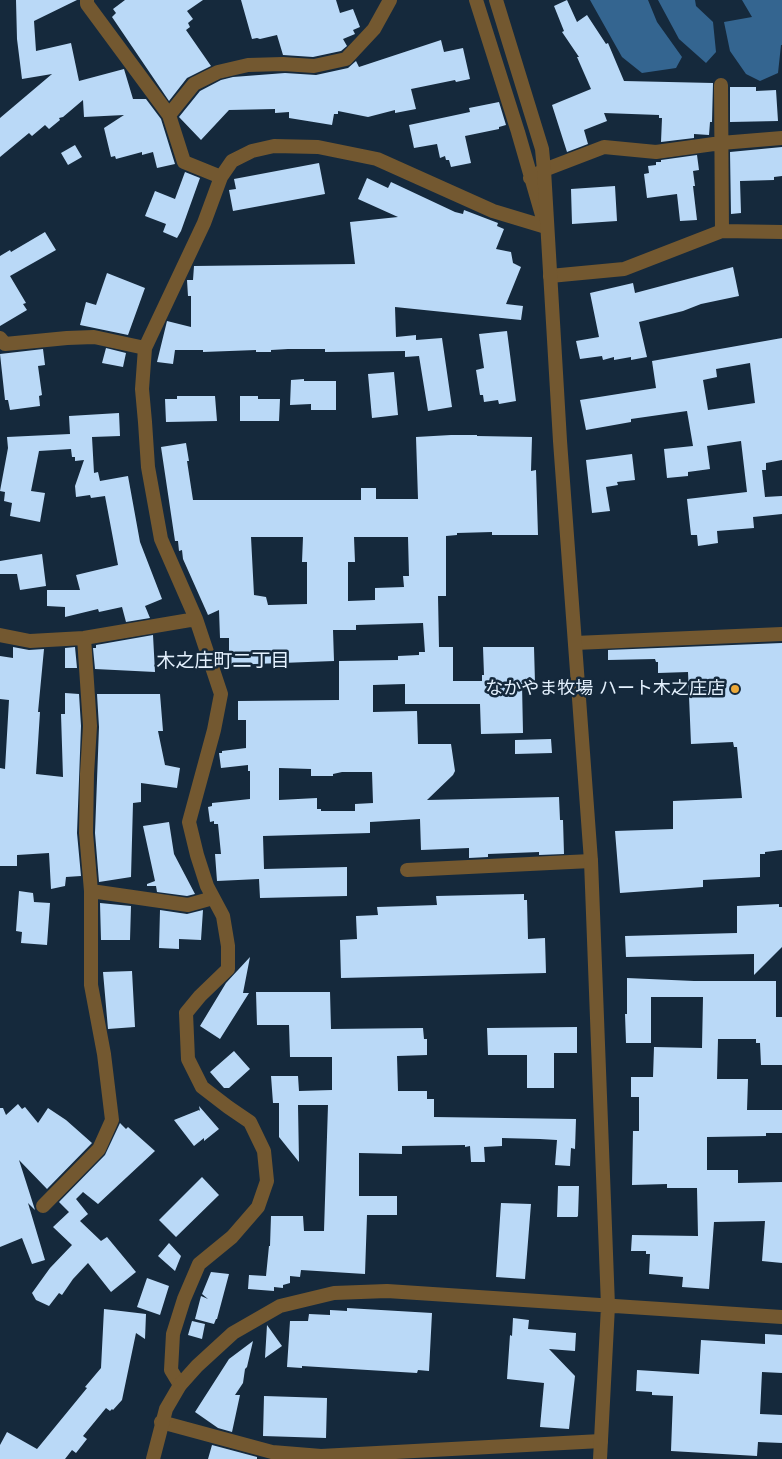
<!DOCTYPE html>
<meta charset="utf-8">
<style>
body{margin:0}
canvas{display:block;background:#15293c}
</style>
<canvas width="782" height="1459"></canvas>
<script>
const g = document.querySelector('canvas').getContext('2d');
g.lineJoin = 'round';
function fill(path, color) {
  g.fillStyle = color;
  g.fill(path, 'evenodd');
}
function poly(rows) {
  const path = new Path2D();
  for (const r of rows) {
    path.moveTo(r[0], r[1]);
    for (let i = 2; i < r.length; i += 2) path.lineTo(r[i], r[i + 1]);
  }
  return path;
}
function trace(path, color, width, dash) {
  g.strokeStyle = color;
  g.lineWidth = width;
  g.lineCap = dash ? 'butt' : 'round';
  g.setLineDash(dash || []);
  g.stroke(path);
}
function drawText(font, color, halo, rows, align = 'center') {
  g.font = font + ' "DejaVu Sans","Noto Sans JP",sans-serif';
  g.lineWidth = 5;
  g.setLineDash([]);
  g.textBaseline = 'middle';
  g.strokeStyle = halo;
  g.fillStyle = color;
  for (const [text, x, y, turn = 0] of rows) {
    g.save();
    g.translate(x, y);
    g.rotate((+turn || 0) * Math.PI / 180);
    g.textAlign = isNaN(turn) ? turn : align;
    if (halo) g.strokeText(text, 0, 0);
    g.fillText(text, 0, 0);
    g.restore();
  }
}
fill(poly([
 [590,0,648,0,657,22,682,57,676,68,642,73,622,57],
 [658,0,695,0,696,6,713,22,716,52,706,63,679,39],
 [742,0,782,0,782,45,781,45,778,73,760,81,746,74,730,51,724,22,752,17]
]), '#346590');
fill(poly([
 [16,0,77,0,34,21,36,51,71,43,79,81,124,69,133,99,146,99,161,119,175,164,157,168,153,152,142,155,142,152,116,159,115,156,111,157,104,128,124,115,84,117,83,100,63,117,59,118,60,120,49,129,45,125,32,136,29,133,0,157,0,118,52,74,22,79,17,39],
 [125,0,203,0,187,11,193,19,188,23,190,27,186,30,211,66,187,78,169,101,112,17,116,13,113,9],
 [241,0,336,0,340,13,353,9,360,27,353,30,355,34,343,39,347,46,341,51,313,57,283,55,277,35,260,39,257,38,252,39],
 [567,0,577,22,587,15,606,44,608,43,624,81,713,83,712,122,710,122,709,135,694,134,694,138,661,142,662,118,659,118,659,115,604,113,607,121,584,130,588,144,567,152,552,105,591,89,577,57,579,57,562,32,564,31,554,6],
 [441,40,444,52,463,48,470,79,456,82,455,80,411,89,416,109,395,113,395,110,368,117,338,111,338,114,334,114,332,125,289,118,289,112,275,113,275,109,229,110,201,140,179,117,200,91,221,80,233,77,285,73,316,75,348,68,356,61,359,67],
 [730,87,756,87,756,91,776,90,778,121,730,122],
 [499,102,506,125,499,127,499,129,465,136,471,163,451,167,449,160,446,160,445,156,440,158,437,144,414,148,409,125,470,112,469,108],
 [75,145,82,157,68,165,61,153],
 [782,147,782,176,774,177,774,180,740,181,741,213,731,214,730,152],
 [697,155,699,170,693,171,695,186,693,186,697,220,680,221,677,194,647,198,644,174,649,173,648,166,656,165,656,162,661,162,661,160],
 [319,163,325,194,233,211,229,190,236,189,234,179],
 [185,172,200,178,181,231,177,238,163,232,166,224,145,216,155,191,175,199],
 [367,178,388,188,391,182,455,212,463,214,464,210,498,223,497,226,504,229,496,249,511,252,513,263,521,267,506,304,523,306,521,320,395,307,396,337,416,335,416,340,442,338,452,407,428,411,419,356,405,357,405,351,325,352,325,349,288,349,271,350,271,352,256,352,256,350,203,352,203,350,175,350,173,364,157,362,167,321,191,327,191,296,188,296,187,280,193,280,194,266,355,264,350,222,398,217,358,199],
 [615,186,617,221,572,224,571,189],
 [45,232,56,250,10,276,26,303,23,304,27,310,0,326,0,256,10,250,11,252],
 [733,267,739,296,701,304,683,311,639,322,647,357,631,360,631,357,614,360,614,357,603,360,602,356,580,359,576,341,599,337,590,293,633,283,635,293],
 [107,273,145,288,128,335,80,325,86,302,96,305],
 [507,331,516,401,499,404,498,400,484,402,483,395,480,395,476,370,484,368,479,334],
 [782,338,782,460,766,463,766,470,762,470,765,497,782,496,782,514,753,517,754,528,717,531,718,543,698,546,697,535,691,535,687,499,747,492,741,441,707,446,710,469,688,472,688,476,667,478,664,449,693,446,687,411,631,419,631,422,586,430,580,400,656,388,652,361],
 [750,363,755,403,708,410,703,380,717,377,716,369],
 [106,348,126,353,123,367,102,363],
 [43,349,45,365,38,366,42,395,39,396,40,406,10,410,8,400,5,400,0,354],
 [394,372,398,415,372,418,368,374],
 [304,379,304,381,336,381,336,410,311,410,311,404,290,405,291,380],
 [177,396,215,396,217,421,166,422,165,399,177,399],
 [240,396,258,396,258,399,280,399,279,421,240,421],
 [119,413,120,436,92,437,94,473,98,472,100,481,128,476,140,542,162,599,145,606,150,618,126,622,122,607,99,612,98,609,65,617,65,607,47,606,47,590,80,590,76,575,118,565,105,496,91,498,90,495,76,497,75,486,84,460,75,461,75,457,72,457,71,449,39,451,31,491,45,493,40,522,10,516,12,503,4,501,5,492,0,491,8,448,7,437,70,434,69,416],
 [451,435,477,435,477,436,532,437,531,471,536,470,538,535,492,535,492,532,457,533,457,535,446,536,446,596,438,596,439,647,453,647,453,681,482,681,482,675,484,675,483,647,534,647,535,683,522,684,523,733,481,734,480,704,405,704,405,684,373,685,373,712,417,711,418,744,451,744,455,771,453,775,427,800,559,797,560,820,563,820,564,854,539,855,539,852,488,854,488,857,469,858,469,848,421,850,420,819,370,822,370,833,263,836,264,869,347,867,347,896,260,898,259,879,217,881,215,854,221,854,218,824,214,824,214,821,210,822,208,807,212,806,212,803,250,799,250,771,248,771,248,765,221,768,219,753,222,753,222,751,246,748,246,720,238,720,238,701,339,700,339,661,398,660,398,656,419,655,419,652,425,652,423,623,356,625,356,630,333,630,334,661,229,665,229,638,220,638,219,610,208,615,183,559,182,550,179,551,178,541,175,541,161,447,186,443,189,461,187,461,193,500,361,500,361,488,376,488,376,499,418,499,416,437],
 [251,537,303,537,302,562,307,562,307,604,268,605,266,597,254,595],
 [354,537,408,537,409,576,403,576,404,587,375,588,375,600,348,601,348,562,355,562],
 [279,768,311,769,311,776,333,776,333,774,342,772,372,772,373,803,355,804,355,811,321,811,321,809,317,809,317,798,279,800],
 [632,454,635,480,617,482,618,485,606,487,610,511,592,513,586,460],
 [42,554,46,586,20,590,17,574,0,574,0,561],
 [153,635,155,672,95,669,93,648,96,648,96,645],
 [782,643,782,850,765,852,765,854,760,854,760,877,703,880,703,887,620,893,615,831,673,829,673,801,742,798,737,747,734,747,733,742,691,744,688,672,658,673,658,662,656,662,655,659,608,660,608,650],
 [13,647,29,650,44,649,38,712,40,712,36,774,63,777,61,714,65,714,65,693,79,694,81,726,77,833,81,876,66,877,65,886,51,889,49,853,17,855,17,866,0,866,0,768,5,769,9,700,0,699,0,656,13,658],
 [75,647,77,668,65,668,65,648],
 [97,694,160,694,163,731,158,731,165,765,180,768,177,788,141,783,141,802,133,803,131,877,99,882,95,833,99,727],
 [551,739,552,753,515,754,515,740],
 [169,822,174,854,195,894,187,896,157,892,156,886,147,886,147,884,155,881,143,826],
 [19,891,33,893,34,902,50,903,47,945,21,943,22,932,16,931],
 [524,894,524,900,527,900,528,939,545,938,546,973,341,978,340,940,357,939,356,916,378,915,377,907,437,905,436,896],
 [100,903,131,906,130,940,101,940],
 [779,904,779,907,782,907,782,947,754,975,754,954,626,957,625,936,737,933,737,906],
 [160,910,187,914,203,910,201,940,179,939,179,949,159,948],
 [250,957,243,993,249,993,220,1039,200,1026,226,983],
 [132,971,135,1027,108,1029,103,972],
 [627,978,694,981,776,981,776,1017,782,1017,782,1065,761,1065,760,1043,756,1043,756,1039,718,1039,717,1079,748,1079,747,1110,782,1110,782,1133,766,1133,766,1136,707,1137,707,1170,738,1170,738,1183,782,1182,782,1263,762,1261,765,1221,714,1222,709,1289,682,1287,683,1277,649,1274,650,1254,646,1254,646,1251,631,1251,632,1235,698,1236,697,1188,667,1188,667,1184,632,1185,633,1131,639,1131,639,1097,631,1097,631,1077,653,1077,654,1047,702,1048,703,997,651,997,651,1043,626,1043,625,1014,627,1014],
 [256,992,330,992,331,1029,423,1028,424,1039,427,1039,427,1055,397,1056,398,1091,427,1091,427,1099,434,1099,434,1117,576,1119,575,1149,571,1148,570,1166,555,1165,557,1140,540,1139,502,1138,502,1146,484,1147,485,1162,471,1162,470,1146,465,1147,465,1145,402,1146,402,1154,359,1153,359,1196,397,1196,397,1215,367,1215,365,1274,301,1270,300,1277,290,1276,290,1283,283,1285,283,1288,274,1287,274,1291,248,1289,249,1275,266,1276,269,1246,270,1246,271,1216,303,1216,304,1231,324,1231,328,1105,298,1105,299,1162,279,1137,279,1103,273,1103,271,1076,298,1076,299,1091,332,1090,332,1057,290,1057,289,1025,257,1025],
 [577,1027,577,1053,554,1053,554,1088,527,1088,527,1055,488,1055,487,1028],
 [234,1051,250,1069,229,1088,224,1088,210,1072],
 [18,1104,22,1109,25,1107,38,1123,48,1108,66,1120,92,1143,47,1189,19,1160,35,1210,28,1203,45,1260,32,1264,22,1238,0,1247,0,1108,3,1108,6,1115],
 [199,1106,219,1129,204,1141,204,1138,194,1146,174,1120,199,1110,200,1111],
 [120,1123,126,1129,128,1127,155,1151,98,1204,83,1192,76,1199,88,1214,80,1221,101,1241,107,1237,136,1272,111,1292,88,1263,73,1279,62,1295,59,1293,49,1306,36,1300,32,1293,50,1268,72,1245,53,1227,69,1212,59,1202,105,1155],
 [202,1177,219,1195,176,1237,159,1220],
 [558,1186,579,1186,578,1216,577,1217,557,1217],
 [501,1203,531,1204,525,1279,496,1277],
 [169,1243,181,1256,175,1271,158,1256],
 [211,1272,229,1274,217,1319,216,1319,214,1324,195,1319,201,1296,208,1299,202,1294],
 [147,1278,169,1286,160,1315,137,1307],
 [347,1308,432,1313,429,1371,418,1370,417,1373,302,1366,302,1368,287,1367,290,1321,308,1321,309,1314,330,1315,330,1310,347,1311],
 [104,1309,146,1314,145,1339,136,1333,122,1400,113,1410,112,1409,110,1411,106,1408,83,1436,87,1439,76,1453,72,1450,65,1459,0,1459,0,1445,7,1432,37,1449,87,1388,85,1387,101,1368],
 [513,1318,529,1320,528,1329,576,1333,575,1351,549,1349,575,1376,569,1429,540,1427,544,1383,507,1379,510,1335,512,1336],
 [192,1321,205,1324,202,1339,188,1335],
 [267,1325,282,1346,265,1358],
 [765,1334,782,1335,782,1373,762,1372,760,1414,782,1415,782,1443,758,1442,757,1456,671,1451,673,1396,652,1395,652,1392,636,1391,637,1370,699,1374,701,1340,765,1344],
 [253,1341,247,1367,245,1369,243,1383,235,1395,240,1395,232,1432,218,1428,195,1412,229,1359],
 [264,1396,327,1398,326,1438,263,1436],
 [212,1445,257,1457,257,1459,208,1459]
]), '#bad9f7');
trace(poly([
 [87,0,87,4,169,115,184,162,221,177],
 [476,0,518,132,544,222],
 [721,85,722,231],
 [169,115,194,84,218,72,248,65,283,64,314,66,346,59,374,29,390,0],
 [530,178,544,170,604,147,656,152,721,143,782,138],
 [550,276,624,269,722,231,782,232],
 [0,338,5,344,67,338,94,337,145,348],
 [0,635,30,641,84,638,196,619],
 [575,643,782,634],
 [407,870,591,861],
 [91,891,188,905,213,898],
 [43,1206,99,1149,112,1120,104,1054,91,985,91,891,86,833,87,774,90,726,84,638],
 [180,1385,171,1370,173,1334,184,1299,199,1264,232,1237,258,1207,267,1181,264,1151,250,1122,228,1107,202,1087,188,1059,186,1013,200,996,228,969,228,946,223,916,207,886,197,855,189,822,214,730,221,694,196,619,161,539,148,467,145,422,142,389,145,348,204,223,221,177,232,161,252,151,274,146,318,147,377,159,493,211,546,227],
 [161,1422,272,1452,321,1456,601,1441]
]), '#735830', 14);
trace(poly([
 [496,0,542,149,544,170,560,441,591,861,608,1306,600,1459],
 [153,1459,166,1409,180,1385,197,1366,233,1333,280,1306,334,1293,387,1291,782,1317]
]), '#735830', 14);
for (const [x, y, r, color] of [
 [735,689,5,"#eca93a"]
]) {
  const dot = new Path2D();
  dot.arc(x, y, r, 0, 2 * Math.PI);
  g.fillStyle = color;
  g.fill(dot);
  trace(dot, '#15293c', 2);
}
drawText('18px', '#e4f1fe', '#15293c', [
 ["なかやま牧場 ハート木之庄店",725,689]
], 'right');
drawText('19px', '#e4f1fe', '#15293c', [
 ["木之庄町二丁目",223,662]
]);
</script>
